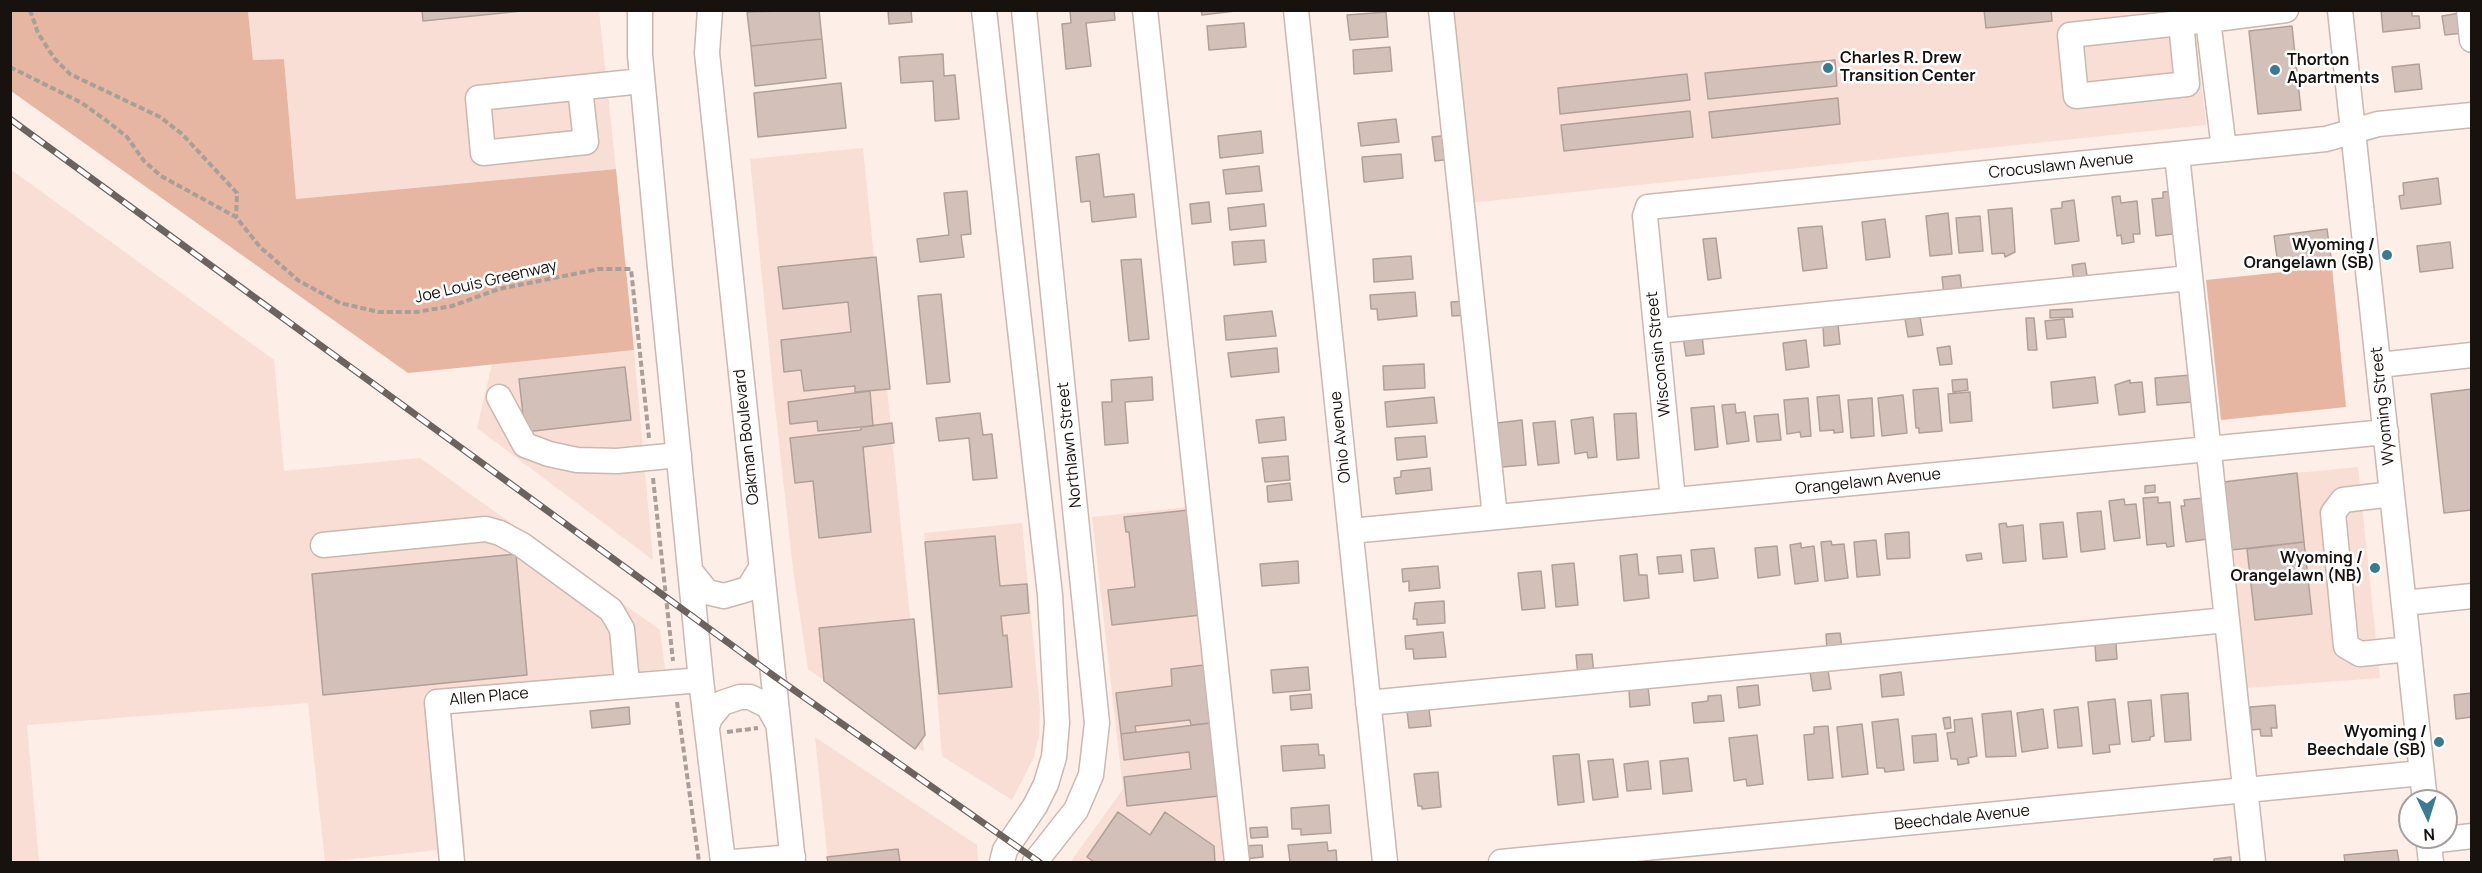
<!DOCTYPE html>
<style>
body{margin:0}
#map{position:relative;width:2482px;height:873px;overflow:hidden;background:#fdeee8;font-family:Manrope,sans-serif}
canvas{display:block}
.frame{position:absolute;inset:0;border:12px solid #18120f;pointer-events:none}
.north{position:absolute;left:2398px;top:789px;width:60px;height:60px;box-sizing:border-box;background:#fff;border:2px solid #a3a09f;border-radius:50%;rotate:176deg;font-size:16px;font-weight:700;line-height:24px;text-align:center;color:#18120f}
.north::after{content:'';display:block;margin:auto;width:21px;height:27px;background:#3c7a90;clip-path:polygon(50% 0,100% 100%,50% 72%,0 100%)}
</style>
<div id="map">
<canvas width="2482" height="873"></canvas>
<div class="frame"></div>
<div class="north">N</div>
</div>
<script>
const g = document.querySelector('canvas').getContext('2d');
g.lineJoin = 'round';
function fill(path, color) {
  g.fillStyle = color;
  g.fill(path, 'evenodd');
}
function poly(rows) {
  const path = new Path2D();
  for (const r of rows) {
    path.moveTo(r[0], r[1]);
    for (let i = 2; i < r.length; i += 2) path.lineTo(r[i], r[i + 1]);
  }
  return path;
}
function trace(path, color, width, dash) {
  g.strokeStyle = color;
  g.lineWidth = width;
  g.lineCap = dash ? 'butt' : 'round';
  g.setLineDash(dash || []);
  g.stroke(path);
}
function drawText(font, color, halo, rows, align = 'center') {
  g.font = font + ' Manrope,sans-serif';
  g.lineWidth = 5;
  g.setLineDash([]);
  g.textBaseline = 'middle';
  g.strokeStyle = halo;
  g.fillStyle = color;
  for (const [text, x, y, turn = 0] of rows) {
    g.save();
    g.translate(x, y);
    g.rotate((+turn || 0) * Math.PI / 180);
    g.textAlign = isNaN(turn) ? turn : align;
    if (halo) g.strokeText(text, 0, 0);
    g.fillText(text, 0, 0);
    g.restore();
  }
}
fill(poly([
 [248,11,599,11,616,169,296,199,284,59,253,60],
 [1450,11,2193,11,2206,125,1469,203],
 [863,148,904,558,924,752,808,669,793,569,774,397,750,159],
 [10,169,274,360,284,471,420,458,660,630,665,669,449,690,465,847,325,862,308,703,27,725,39,862,11,862],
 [634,350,653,560,477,428,492,364],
 [2358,467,2380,678,2246,688,2227,480],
 [1189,507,1227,862,1075,862,1072,860,1123,789,1092,517],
 [1022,523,1040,709,1039,735,1034,757,1012,800,942,756,924,533],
 [815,737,977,845,978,862,828,862]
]), '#f8ded4');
fill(poly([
 [11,10,248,11,253,60,284,59,296,199,616,169,634,350,408,373,11,91],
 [2332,267,2346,407,2221,420,2206,280]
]), '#e6b6a3');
const building = poly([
 [422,10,532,10,423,21,422,10],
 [819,10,822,39,751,46,747,12,819,10],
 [888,10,911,10,912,22,889,24,888,10],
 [1070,10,1114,10,1115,20,1086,23,1091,66,1066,69,1062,24,1071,23,1070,10],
 [1201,10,1244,10,1202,15,1201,10],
 [1984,10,2051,10,2052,21,1986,28,1984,10],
 [2381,10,2412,10,2412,16,2419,16,2420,28,2383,32,2381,10],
 [1386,12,1388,37,1350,40,1347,15,1386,12],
 [2460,13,2463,33,2445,35,2442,16,2460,13],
 [1244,23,1246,47,1209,50,1207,26,1244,23],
 [2292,26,2301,110,2258,114,2249,31,2292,26],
 [822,39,826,78,755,86,751,46,822,39],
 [1390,47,1392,71,1354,74,1353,50,1390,47],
 [943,54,944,76,955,75,959,119,935,121,933,81,901,83,899,57,943,54],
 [1835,60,1837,86,1708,99,1705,73,1835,60],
 [2419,64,2422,89,2395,92,2392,67,2419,64],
 [1687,74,1690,100,1560,114,1558,88,1687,74],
 [841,83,846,128,758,137,754,93,841,83],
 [1838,98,1840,124,1712,138,1709,112,1838,98],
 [1690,111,1693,137,1564,151,1561,125,1690,111],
 [1396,119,1399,142,1361,146,1358,123,1396,119],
 [1261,131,1263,153,1220,158,1218,136,1261,131],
 [1449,135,1452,159,1435,161,1432,137,1449,135],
 [1099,154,1104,197,1134,194,1136,217,1092,222,1090,201,1081,202,1076,157,1099,154],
 [1401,154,1403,178,1364,182,1362,157,1401,154],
 [1259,166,1262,191,1226,194,1223,170,1259,166],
 [2438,178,2441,204,2401,209,2399,196,2404,195,2403,183,2438,178],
 [967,191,971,234,961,235,964,257,920,262,917,239,949,235,944,193,967,191],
 [2175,191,2180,233,2156,236,2152,199,2163,198,2163,192,2175,191],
 [2120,196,2121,203,2137,201,2140,234,2133,234,2134,242,2122,244,2121,235,2117,236,2112,197,2120,196],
 [2074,200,2079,241,2055,244,2051,209,2062,208,2062,202,2074,200],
 [1209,202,1211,222,1192,224,1190,204,1209,202],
 [1264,204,1266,226,1230,230,1228,208,1264,204],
 [2012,208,2015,252,2005,257,2004,253,1992,254,1988,210,2012,208],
 [1948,213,1952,254,1930,256,1926,216,1948,213],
 [1980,216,1983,251,1959,253,1956,218,1980,216],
 [1885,219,1890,257,1866,260,1862,222,1885,219],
 [1822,226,1827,268,1803,271,1798,228,1822,226],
 [2327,229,2331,258,2278,265,2274,236,2327,229],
 [1716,238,1721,278,1708,280,1703,239,1716,238],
 [1264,240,1266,262,1234,265,1232,242,1264,240],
 [2450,242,2453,268,2420,272,2417,246,2450,242],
 [1411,256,1413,279,1374,282,1373,259,1411,256],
 [876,257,890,389,855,392,855,386,804,391,801,370,784,372,781,340,851,332,848,302,783,309,778,267,876,257],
 [1141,259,1149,339,1129,341,1121,260,1141,259],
 [2085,263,2088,281,2074,283,2072,265,2085,263],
 [1960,275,1962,293,1944,295,1942,277,1960,275],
 [1415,292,1417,316,1378,320,1377,309,1371,309,1370,295,1415,292],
 [941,294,950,382,927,384,918,296,941,294],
 [1467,301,1468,315,1452,316,1451,302,1467,301],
 [2072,309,2073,317,2050,318,2050,310,2072,309],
 [1272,311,1276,336,1226,340,1224,316,1272,311],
 [1920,317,1923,335,1908,337,1905,319,1920,317],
 [2026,318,2034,318,2037,350,2028,350,2026,318],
 [2064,319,2066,337,2047,339,2045,321,2064,319],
 [1838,324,1840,344,1824,346,1823,326,1838,324],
 [1702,335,1704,354,1686,356,1683,337,1702,335],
 [1806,340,1809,367,1786,370,1783,343,1806,340],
 [1950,346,1952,364,1940,365,1937,348,1950,346],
 [1277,348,1279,372,1231,377,1228,353,1277,348],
 [1424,364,1425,388,1384,390,1383,366,1424,364],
 [625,367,631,420,525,432,519,379,625,367],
 [2191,375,2193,402,2157,405,2155,378,2191,375],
 [1152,377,1153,400,1125,402,1128,443,1105,445,1102,402,1112,402,1111,380,1152,377],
 [2095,377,2098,403,2053,408,2051,382,2095,377],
 [1967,379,1968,390,1953,392,1952,380,1967,379],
 [2130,380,2130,383,2142,382,2145,412,2119,415,2115,385,2130,380],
 [1938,388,1942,431,1919,433,1919,428,1916,428,1913,390,1938,388],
 [2472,389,2472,510,2444,513,2431,394,2472,389],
 [870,391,873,426,818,431,817,421,790,424,788,402,870,391],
 [1970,392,1972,421,1950,423,1948,394,1970,392],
 [1839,395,1843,432,1834,433,1834,430,1820,431,1817,397,1839,395],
 [1903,395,1907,433,1882,436,1878,398,1903,395],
 [1434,397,1437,423,1387,427,1385,402,1434,397],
 [1808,398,1811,436,1801,437,1800,432,1787,434,1784,400,1808,398],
 [1872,398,1874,436,1851,438,1848,400,1872,398],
 [1735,404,1736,413,1745,412,1749,441,1727,444,1722,405,1735,404],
 [1714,406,1718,447,1695,450,1691,408,1714,406],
 [980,413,983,435,992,434,997,478,973,480,969,438,939,441,936,418,980,413],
 [1636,413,1639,458,1617,460,1614,414,1636,413],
 [1778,414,1781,440,1757,442,1754,416,1778,414],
 [1284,417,1286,440,1259,443,1256,420,1284,417],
 [1593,417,1597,457,1588,458,1587,452,1575,454,1571,420,1593,417],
 [1522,420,1526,465,1502,467,1497,423,1522,420],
 [1555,421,1559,463,1538,465,1533,423,1555,421],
 [892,423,894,443,863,447,871,532,819,538,813,481,795,483,790,438,861,430,861,427,892,423],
 [1425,436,1427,457,1397,460,1395,438,1425,436],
 [1288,456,1290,480,1265,482,1262,458,1288,456],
 [1430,468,1432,490,1396,494,1394,478,1401,477,1401,471,1430,468],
 [2297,473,2304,542,2231,550,2224,482,2297,473],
 [1290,483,1292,500,1268,502,1267,486,1290,483],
 [2155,485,2155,492,2145,493,2145,486,2155,485],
 [2158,497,2158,503,2170,502,2174,546,2167,547,2166,543,2147,545,2143,498,2158,497],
 [2203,498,2208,539,2186,542,2181,506,2185,506,2184,500,2203,498],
 [2124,499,2125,505,2136,504,2140,538,2114,541,2109,501,2124,499],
 [1189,510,1201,615,1112,625,1108,590,1135,587,1129,532,1126,532,1124,517,1189,510],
 [2101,511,2105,549,2081,552,2077,513,2101,511],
 [2063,522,2067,557,2043,559,2040,524,2063,522],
 [2006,523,2007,527,2023,525,2026,561,2003,563,1999,524,2006,523],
 [1909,532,1910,558,1887,559,1885,534,1909,532],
 [995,536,1000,586,1027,584,1029,613,1001,616,1003,636,1007,635,1012,687,939,694,925,542,995,536],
 [1876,540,1880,575,1857,577,1854,542,1876,540],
 [1831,541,1832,545,1844,544,1848,578,1825,581,1821,542,1831,541],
 [2304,542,2312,614,2255,620,2247,549,2304,542],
 [1801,543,1801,548,1814,546,1818,581,1795,584,1790,545,1801,543],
 [1777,546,1780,575,1758,578,1755,548,1777,546],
 [1714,548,1718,578,1694,581,1691,550,1714,548],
 [1981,553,1982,559,1967,561,1966,555,1981,553],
 [516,554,527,675,323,695,312,574,516,554],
 [1637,554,1639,575,1647,575,1649,598,1624,601,1620,556,1637,554],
 [1681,555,1683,572,1659,574,1657,557,1681,555],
 [1298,561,1299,583,1262,586,1260,564,1298,561],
 [1574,563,1578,605,1556,607,1552,565,1574,563],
 [1438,566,1440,588,1409,591,1409,581,1403,582,1402,569,1438,566],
 [1541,571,1545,608,1522,610,1518,573,1541,571],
 [1444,601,1445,623,1417,625,1417,619,1413,619,1415,603,1444,601],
 [914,619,925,735,915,749,824,681,819,628,914,619],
 [1443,632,1446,657,1414,659,1413,649,1406,649,1405,636,1443,632],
 [1840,633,1842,649,1827,651,1826,634,1840,633],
 [2116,643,2117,659,2096,661,2095,645,2116,643],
 [1592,654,1594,676,1578,677,1576,655,1592,654],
 [1204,665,1211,723,1191,725,1190,720,1135,726,1136,732,1121,734,1116,693,1172,686,1171,669,1204,665],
 [1308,667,1310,690,1273,693,1271,670,1308,667],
 [1828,670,1831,689,1813,691,1810,672,1828,670],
 [1901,672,1904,695,1882,697,1880,675,1901,672],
 [1758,685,1760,705,1739,708,1737,687,1758,685],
 [1648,687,1650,705,1630,707,1629,689,1648,687],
 [2188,693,2191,740,2165,742,2161,695,2188,693],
 [2472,693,2472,717,2456,719,2454,695,2472,693],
 [1311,694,1312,708,1291,710,1290,696,1311,694],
 [1721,695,1724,721,1694,723,1692,703,1708,701,1708,696,1721,695],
 [2115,699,2120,744,2109,745,2110,752,2093,754,2088,702,2115,699],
 [2151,700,2154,736,2150,737,2150,740,2132,742,2128,702,2151,700],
 [2275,705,2277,728,2271,728,2272,736,2261,736,2260,729,2252,730,2250,707,2275,705],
 [629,707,630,724,592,728,590,711,629,707],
 [2078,707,2082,746,2058,748,2054,710,2078,707],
 [1429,709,1431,726,1409,728,1407,711,1429,709],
 [2043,709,2048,748,2022,752,2017,713,2043,709],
 [2011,711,2016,756,1986,757,1982,714,2011,711],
 [1950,717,1951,728,1945,729,1943,718,1950,717],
 [1972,718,1977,756,1968,758,1969,763,1958,765,1957,759,1951,759,1947,733,1955,732,1954,720,1972,718],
 [1898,719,1904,770,1885,772,1884,768,1877,768,1872,722,1898,719],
 [1211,723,1219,796,1127,806,1124,777,1191,769,1189,752,1124,760,1121,734,1211,723],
 [1862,724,1868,774,1842,777,1837,727,1862,724],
 [1828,726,1833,778,1808,780,1804,735,1814,734,1814,727,1828,726],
 [1936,734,1938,761,1914,763,1912,736,1936,734],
 [1757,735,1763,784,1747,786,1746,779,1734,781,1729,738,1757,735],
 [1318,744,1319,755,1324,755,1325,768,1283,771,1281,746,1318,744],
 [1579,754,1584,802,1558,805,1553,756,1579,754],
 [1688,758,1692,791,1663,794,1660,761,1688,758],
 [1613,759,1618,797,1593,800,1588,761,1613,759],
 [1648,761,1651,789,1627,791,1624,764,1648,761],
 [1438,772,1441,807,1422,809,1422,806,1418,806,1414,774,1438,772],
 [1329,805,1331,833,1301,835,1301,829,1292,829,1291,808,1329,805],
 [1118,812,1150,835,1165,812,1214,846,1215,862,1094,862,1087,857,1118,812],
 [1267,827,1268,837,1251,838,1250,828,1267,827],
 [1327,842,1328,851,1336,850,1337,862,1290,862,1288,845,1327,842],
 [1262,845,1263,857,1244,859,1243,846,1262,845],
 [898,849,900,862,828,862,827,857,898,849],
 [2397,850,2399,862,2345,862,2344,855,2397,850],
 [2231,857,2231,862,2214,862,2214,859,2231,857]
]);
fill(building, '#d2c0b9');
trace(building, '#b1a099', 1.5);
const minor = poly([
 [640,10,640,55,660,268,701,680,723,862],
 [710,10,707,53,793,862],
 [984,10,1050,595,1057,723,1054,757,1046,784,1035,806,1005,850,1002,862],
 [1024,10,1097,723,1091,775,1076,810,1035,862],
 [1145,10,1237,862],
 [1296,10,1385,862],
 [1441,10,1495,517],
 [2340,10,2425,801],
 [2469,10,2472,40],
 [2181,23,2187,84,2076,96,2070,35,2208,20],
 [580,88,586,142,483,153,478,98,642,81],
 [2224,149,2208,20,2286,10],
 [2177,155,2253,862],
 [1657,331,2190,278],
 [2379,365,2472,355],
 [499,397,525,445,549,454,577,460,617,461,679,455],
 [2392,494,2343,500,2333,513,2346,646,2360,654,2409,649],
 [1673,500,1645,216,1648,207,2326,139,2378,124,2472,115],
 [1351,531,2386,432],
 [323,545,486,529,500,533,522,545,611,610,622,629,627,684],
 [691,572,707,592,724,596,748,589,761,568],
 [2404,603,2472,596],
 [1368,703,2227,620],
 [707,727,710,718,722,703,740,697,750,697,768,706,778,724],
 [2428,837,2431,862],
 [2429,841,2472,836],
 [452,862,437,702,701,680],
 [733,862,793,857],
 [1501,862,2422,773]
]);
trace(minor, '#cab8b1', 27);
trace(poly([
 [30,10,38,33,54,58,70,74,160,117,182,134,237,193,236,217],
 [10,67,82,103,107,121,127,137,144,161,161,176,236,217,260,247,299,281,340,303,379,312,416,312,452,306,499,289,599,269,631,269,649,438],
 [653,478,673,661],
 [677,702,699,862],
 [727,732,758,728]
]), '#aa9e99', 4, [6, 3]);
trace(minor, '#fff', 24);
const rail = poly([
 [10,119,774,676,1039,862]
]);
trace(rail, '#6c625e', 7);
trace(rail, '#fff', 4.5, [14]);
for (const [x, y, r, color] of [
 [1828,68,6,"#3c7a90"],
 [2275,70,6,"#3c7a90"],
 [2387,255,6,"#3c7a90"],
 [2375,568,6,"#3c7a90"],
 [2439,742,6,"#3c7a90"]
]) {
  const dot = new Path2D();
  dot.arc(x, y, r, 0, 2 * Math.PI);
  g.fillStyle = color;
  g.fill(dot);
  trace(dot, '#fff', 2);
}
drawText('bold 16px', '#18120f', '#fff', [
 ["Charles R. Drew",1840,59,"left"],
 ["Transition Center",1840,77,"left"],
 ["Thorton",2287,61,"left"],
 ["Apartments",2287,79,"left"],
 ["Wyoming /",2375,246],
 ["Orangelawn (SB)",2375,264],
 ["Wyoming /",2363,559],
 ["Orangelawn (NB)",2363,577],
 ["Wyoming /",2427,733],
 ["Beechdale (SB)",2427,751]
], 'right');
drawText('16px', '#18120f', '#fff', [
 ["Crocuslawn Avenue",2061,166,-6],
 ["Joe Louis Greenway",486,282,-13],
 ["Wisconsin Street",1659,354,-96],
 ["Wyoming Street",2383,406,-96],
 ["Oakman Boulevard",747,437,-96],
 ["Ohio Avenue",1341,437,-96],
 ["Northlawn Street",1070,445,-96],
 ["Orangelawn Avenue",1868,482,-6],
 ["Allen Place",489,697,-5],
 ["Beechdale Avenue",1962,818,-6]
]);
</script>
